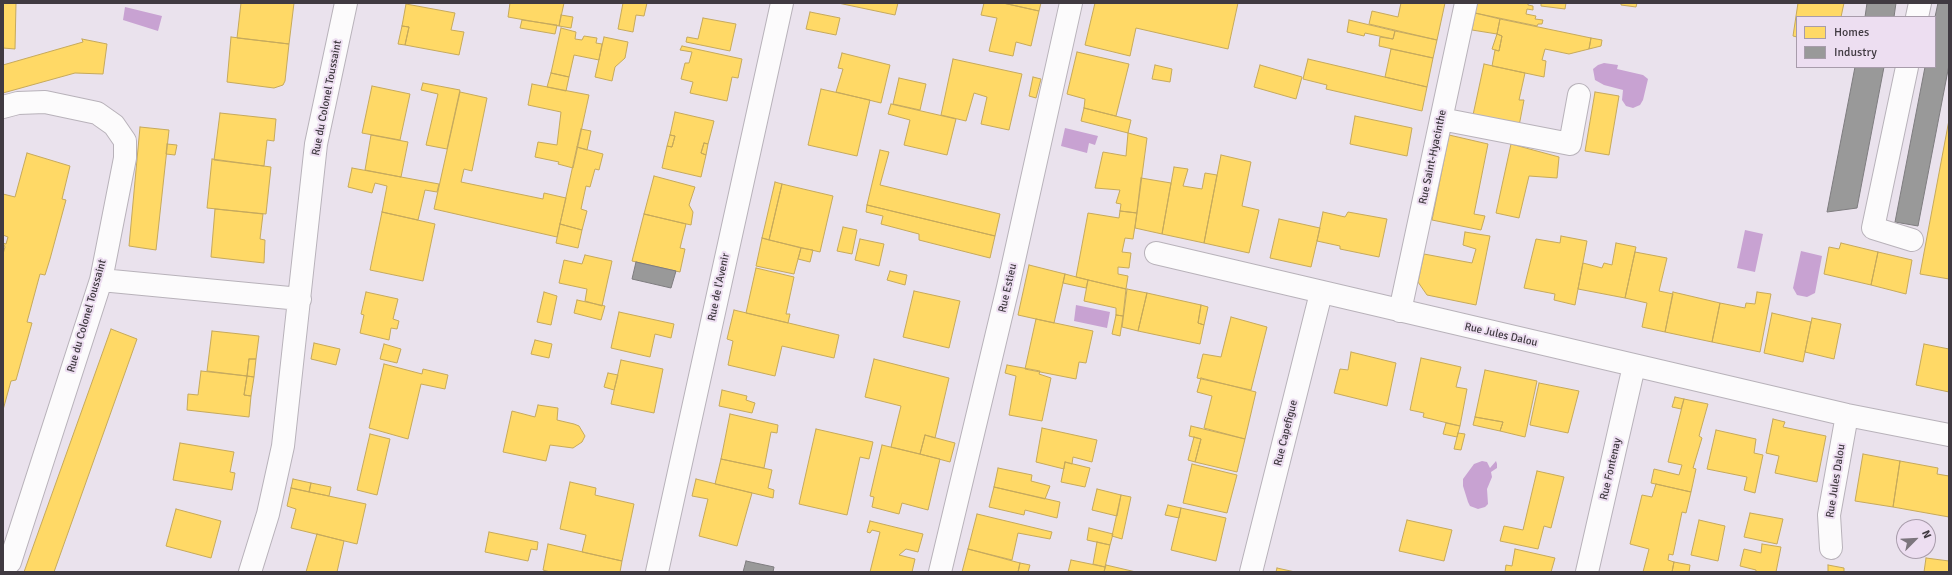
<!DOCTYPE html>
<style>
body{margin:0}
#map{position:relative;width:1952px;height:575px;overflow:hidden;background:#eae2ed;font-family:Signika,sans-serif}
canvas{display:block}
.frame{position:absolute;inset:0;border:4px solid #403a41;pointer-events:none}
.legend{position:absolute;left:1796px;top:16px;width:140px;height:52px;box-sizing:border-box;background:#eddef1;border:1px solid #a89cab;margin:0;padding:5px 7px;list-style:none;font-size:12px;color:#403a41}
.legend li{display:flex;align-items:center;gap:8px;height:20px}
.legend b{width:20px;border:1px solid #a89cab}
.north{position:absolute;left:1896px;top:519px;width:40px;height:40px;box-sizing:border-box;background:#eddef1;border:1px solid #a89cab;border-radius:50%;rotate:66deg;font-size:11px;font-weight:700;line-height:16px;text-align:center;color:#403a41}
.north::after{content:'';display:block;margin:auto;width:14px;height:18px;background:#7c757d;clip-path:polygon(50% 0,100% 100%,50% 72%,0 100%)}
</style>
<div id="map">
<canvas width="1952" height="575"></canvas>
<div class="frame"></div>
<ul class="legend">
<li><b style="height:11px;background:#ffd966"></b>Homes</li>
<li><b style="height:11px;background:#999"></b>Industry</li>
</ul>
<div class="north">N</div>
</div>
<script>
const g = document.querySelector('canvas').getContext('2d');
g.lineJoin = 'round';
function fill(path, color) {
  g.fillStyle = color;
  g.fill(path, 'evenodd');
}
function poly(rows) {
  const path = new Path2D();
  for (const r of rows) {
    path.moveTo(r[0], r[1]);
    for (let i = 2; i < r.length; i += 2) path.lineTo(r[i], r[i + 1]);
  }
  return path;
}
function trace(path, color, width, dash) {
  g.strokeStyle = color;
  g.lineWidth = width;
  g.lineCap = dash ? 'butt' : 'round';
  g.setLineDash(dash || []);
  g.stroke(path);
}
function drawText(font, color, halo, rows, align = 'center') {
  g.font = font + ' Signika,sans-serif';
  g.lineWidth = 4;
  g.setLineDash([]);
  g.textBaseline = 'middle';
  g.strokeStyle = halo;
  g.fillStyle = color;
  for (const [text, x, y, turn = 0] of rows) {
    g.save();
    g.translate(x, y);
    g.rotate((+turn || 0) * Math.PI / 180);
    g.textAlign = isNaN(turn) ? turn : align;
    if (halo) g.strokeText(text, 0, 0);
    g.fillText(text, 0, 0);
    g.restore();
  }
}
fill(poly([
 [125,7,162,16,158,31,123,20],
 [1604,63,1618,65,1617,69,1643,75,1648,79,1643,100,1640,105,1633,108,1626,106,1622,100,1623,90,1604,85,1595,80,1593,69,1598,65],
 [1065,128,1098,136,1095,145,1089,143,1087,153,1061,146],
 [1745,230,1763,234,1755,272,1737,268],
 [1801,251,1822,256,1815,293,1807,297,1797,295,1793,288],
 [1076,305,1110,312,1107,328,1074,321],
 [1482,461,1487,462,1490,468,1496,461,1497,464,1497,468,1491,472,1492,477,1487,489,1488,504,1485,507,1478,509,1470,506,1468,502,1463,486,1463,479,1474,464]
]), '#c8a2d2');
const homes = poly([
 [3,3,16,3,15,49,3,48,3,3],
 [241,3,294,3,289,44,237,38,241,3],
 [510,3,564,3,559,26,508,17,510,3],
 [623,3,647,3,644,16,636,15,633,32,618,29,623,3],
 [838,3,898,3,895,15,838,3],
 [984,3,1003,3,1039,11,1031,46,1016,42,1013,56,989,51,997,18,981,15,984,3],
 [1003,3,1041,3,1039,11,1003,3],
 [1095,3,1238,3,1228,49,1136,28,1130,56,1085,45,1095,3],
 [1401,3,1445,3,1437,40,1369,24,1372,11,1398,17,1401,3],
 [1477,3,1528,3,1528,5,1533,6,1533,10,1527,9,1526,14,1536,16,1535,19,1543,20,1542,24,1538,24,1537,26,1475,13,1477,3],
 [1541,3,1566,3,1565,9,1541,6,1541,3],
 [1621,3,1637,3,1636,7,1621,5,1621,3],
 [1798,3,1844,3,1841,17,1797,17,1797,37,1793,36,1798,3],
 [406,4,455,13,451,30,464,32,459,55,405,45,409,27,402,26,406,4],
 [810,12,840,18,836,35,806,29,810,12],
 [1475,13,1500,19,1497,34,1472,30,1475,13],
 [561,15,573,17,571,28,559,26,561,15],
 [703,18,736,24,730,51,686,42,687,37,698,39,703,18],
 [1500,19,1591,38,1589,49,1569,54,1545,49,1542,60,1546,61,1544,77,1492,66,1495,50,1499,51,1502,36,1497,34,1500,19],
 [522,20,557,25,555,34,520,28,522,20],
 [1349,20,1395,31,1393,39,1365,33,1364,36,1347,32,1349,20],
 [402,26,409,27,405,45,398,44,402,26],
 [561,28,576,32,575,39,582,40,584,36,597,38,596,43,602,44,599,60,574,55,569,77,551,73,561,28],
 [1395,31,1437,40,1433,58,1379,46,1380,37,1393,39,1395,31],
 [1497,34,1502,36,1499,51,1492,49,1497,34],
 [231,37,289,44,285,81,283,85,274,88,227,82,231,37],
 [604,37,628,42,625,58,615,67,612,81,595,77,604,37],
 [1591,38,1602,40,1601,46,1589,49,1591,38],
 [82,39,107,44,103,74,75,73,3,93,3,65,83,42,82,39],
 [682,46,742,59,738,78,732,77,727,101,690,93,693,82,681,79,685,63,689,63,692,52,680,50,682,46],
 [1391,49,1433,58,1427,87,1385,77,1391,49],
 [1077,52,1129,64,1116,116,1084,108,1085,99,1067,94,1077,52],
 [842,53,890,65,881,103,836,92,843,69,838,68,842,53],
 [953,59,1022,74,1009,130,981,124,987,97,974,93,966,121,941,115,953,59],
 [1308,59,1427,87,1422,111,1326,89,1327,85,1303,79,1308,59],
 [1484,64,1525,73,1519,100,1524,100,1519,126,1470,129,1484,64],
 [1155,65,1172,69,1170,82,1152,79,1155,65],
 [1260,65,1302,77,1296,99,1254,87,1260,65],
 [551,73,569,77,566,91,547,87,551,73],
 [1033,77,1041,79,1036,98,1029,96,1033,77],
 [899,78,926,84,920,110,893,104,899,78],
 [423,83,460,90,447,149,426,145,438,94,421,90,423,83],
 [532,84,589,95,573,168,558,164,559,162,535,157,538,142,557,145,561,112,528,105,532,84],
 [372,86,410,94,400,140,362,133,372,86],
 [821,89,870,100,857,156,808,145,821,89],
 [460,92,487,98,472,171,464,169,461,182,543,199,544,193,566,198,557,237,434,209,460,92],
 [1595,92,1619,96,1609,155,1585,151,1595,92],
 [891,104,956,119,947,155,904,145,910,120,888,114,891,104],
 [1084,108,1131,120,1128,133,1081,121,1084,108],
 [675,112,714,121,708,144,704,143,701,153,706,155,701,177,662,168,667,146,672,147,675,136,670,135,675,112],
 [220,113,276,119,274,141,267,140,264,166,214,160,220,113],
 [1355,116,1412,128,1407,156,1350,144,1355,116],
 [1949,120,1949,279,1920,274,1949,120],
 [140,127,169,130,156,250,129,246,140,127],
 [581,129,591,131,587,150,577,147,581,129],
 [1128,133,1147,138,1137,213,1120,211,1121,204,1116,203,1120,190,1095,188,1103,152,1126,156,1128,133],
 [371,135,408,142,401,177,365,170,371,135],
 [670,135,675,136,672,147,667,146,670,135],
 [1449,135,1488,144,1474,214,1485,216,1481,230,1432,220,1449,135],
 [704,143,708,144,706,155,701,153,704,143],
 [167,144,177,145,175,155,166,154,167,144],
 [1511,144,1559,157,1557,178,1529,176,1519,218,1496,213,1511,144],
 [577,147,603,154,599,170,595,169,590,187,586,186,581,209,587,211,582,230,560,224,577,147],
 [880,150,889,152,880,185,1000,214,995,236,867,205,880,150],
 [27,153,70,166,62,199,66,200,50,259,45,275,40,274,27,322,32,323,16,380,11,381,3,410,3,254,5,247,3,243,6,244,8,237,3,235,3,194,15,197,27,153],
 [1221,155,1251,162,1242,206,1259,210,1249,253,1204,243,1221,155],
 [212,159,271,167,266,214,207,208,212,159],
 [1174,167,1188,169,1183,186,1202,189,1205,173,1217,175,1204,243,1162,234,1174,167],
 [352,168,401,177,439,184,437,192,425,190,418,220,382,212,387,186,375,183,372,193,348,187,352,168],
 [654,176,695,187,689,205,693,212,691,225,644,214,654,176],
 [1141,178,1171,183,1162,234,1135,228,1141,178],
 [775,182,782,184,769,240,762,238,775,182],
 [782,184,833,196,820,252,769,240,782,184],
 [867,205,995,236,990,258,919,240,919,234,881,224,883,216,866,212,867,205],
 [215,209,263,214,260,239,265,240,264,263,211,257,215,209],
 [1120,211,1137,213,1133,239,1125,238,1122,252,1131,253,1129,268,1118,267,1118,274,1128,276,1126,289,1076,277,1088,213,1119,218,1120,211],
 [382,212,435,224,423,281,370,270,382,212],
 [1323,212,1345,217,1348,212,1387,219,1379,257,1340,249,1340,246,1317,241,1323,212],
 [644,214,686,224,680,248,685,249,680,272,632,261,644,214],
 [1279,219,1320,228,1311,267,1270,258,1279,219],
 [560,224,582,230,578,248,556,243,560,224],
 [843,227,857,230,852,254,837,251,843,227],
 [1465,232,1490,236,1476,305,1427,295,1418,282,1424,254,1472,263,1476,249,1463,245,1465,232],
 [1561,236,1587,241,1575,305,1554,300,1555,294,1524,288,1536,239,1560,243,1561,236],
 [762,238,801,248,794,274,756,266,762,238],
 [860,239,884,244,879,266,855,260,860,239],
 [1616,243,1636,247,1625,298,1578,289,1583,263,1602,268,1604,263,1612,265,1616,243],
 [1841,243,1878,252,1871,285,1824,274,1829,247,1839,249,1841,243],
 [801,248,813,250,810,262,798,259,801,248],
 [1635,252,1667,258,1659,291,1673,294,1665,332,1642,327,1647,303,1625,298,1635,252],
 [1878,252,1912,260,1906,294,1871,285,1878,252],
 [585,255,612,261,602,306,585,301,587,289,559,283,564,260,582,264,585,255],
 [1029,265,1065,274,1054,323,1018,315,1029,265],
 [756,268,794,277,786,314,790,314,788,323,746,313,756,268],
 [890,271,907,275,905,285,887,280,890,271],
 [1065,274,1088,280,1086,288,1063,283,1065,274],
 [1088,280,1126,289,1123,316,1116,315,1116,308,1084,301,1088,280],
 [1127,289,1147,293,1138,331,1122,327,1127,289],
 [914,291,960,301,949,348,903,337,914,291],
 [366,292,398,299,393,319,399,321,397,329,391,328,389,340,360,333,364,315,361,314,366,292],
 [544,292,557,296,551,325,537,322,544,292],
 [1673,292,1720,303,1712,342,1665,332,1673,292],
 [1757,292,1771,294,1760,352,1712,342,1720,303,1745,308,1746,303,1755,304,1757,292],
 [1147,293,1201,305,1198,323,1204,325,1200,344,1138,331,1147,293],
 [577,300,605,306,601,320,574,313,577,300],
 [1201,305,1208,307,1204,325,1198,323,1201,305],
 [734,310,839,335,834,358,782,346,775,376,728,365,733,341,727,339,734,310],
 [619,312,674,324,671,338,655,334,650,357,611,348,619,312],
 [1772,313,1811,322,1803,362,1764,353,1772,313],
 [1116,315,1123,316,1120,336,1112,334,1116,315],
 [1231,317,1267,327,1251,390,1197,378,1203,354,1221,357,1231,317],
 [1812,318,1841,324,1834,359,1805,352,1812,318],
 [1036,319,1093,331,1086,363,1079,362,1076,379,1025,369,1036,319],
 [111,329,137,339,54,572,24,572,111,329],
 [212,331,259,336,256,359,249,359,247,376,207,371,212,331],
 [535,340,552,344,549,358,531,354,535,340],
 [314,343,340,349,336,365,311,359,314,343],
 [384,344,401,349,397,363,380,359,384,344],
 [1924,344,1949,349,1949,392,1916,385,1924,344],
 [1351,352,1396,363,1387,406,1334,393,1340,369,1348,370,1351,352],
 [1421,358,1461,367,1456,387,1467,389,1460,426,1423,417,1424,413,1410,410,1421,358],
 [249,359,256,359,254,377,247,376,249,359],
 [874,359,949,378,935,438,925,435,920,454,891,447,901,406,865,397,874,359],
 [621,360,663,369,654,413,611,404,621,360],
 [384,364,422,374,423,369,448,375,445,389,421,384,408,439,369,428,384,364],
 [1007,365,1040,371,1039,374,1051,378,1042,421,1009,415,1016,376,1005,373,1007,365],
 [1485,370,1537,381,1525,437,1500,431,1503,422,1475,417,1485,370],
 [201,371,247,376,244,395,251,396,249,417,187,410,188,394,198,395,201,371],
 [608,373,618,375,614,390,604,387,608,373],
 [247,376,254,377,251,396,244,395,247,376],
 [1201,378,1256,392,1245,439,1204,428,1212,396,1197,392,1201,378],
 [1539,383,1579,391,1568,433,1530,425,1539,383],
 [722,390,747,396,746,400,755,403,752,413,719,406,722,390],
 [1675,397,1684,399,1681,409,1672,407,1675,397],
 [1684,399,1708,404,1699,436,1702,438,1693,468,1696,469,1691,492,1651,483,1654,469,1679,475,1682,465,1668,462,1684,399],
 [538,405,558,408,557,420,574,424,579,426,585,436,582,442,573,448,550,445,546,461,503,452,512,411,535,417,538,405],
 [730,414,778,425,777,433,771,432,764,468,721,459,730,414],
 [1475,417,1503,422,1500,431,1473,425,1475,417],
 [1773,419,1785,422,1783,427,1826,436,1817,482,1775,473,1779,456,1766,453,1773,419],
 [1446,423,1460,426,1457,437,1443,434,1446,423],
 [1191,426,1245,439,1237,472,1195,462,1201,439,1189,436,1191,426],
 [1042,428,1097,440,1092,462,1073,457,1072,464,1065,462,1064,469,1036,462,1042,428],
 [816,429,873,442,869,459,860,457,847,515,799,504,816,429],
 [1716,430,1756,439,1754,453,1763,455,1755,493,1744,490,1747,477,1707,469,1716,430],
 [1458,433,1465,434,1461,450,1454,449,1458,433],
 [370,434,390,439,377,495,357,490,370,434],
 [925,435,955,443,950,462,920,454,925,435],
 [1194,437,1201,439,1195,462,1188,460,1194,437],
 [180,443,234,452,230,472,235,473,232,490,173,480,180,443],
 [882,445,940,459,928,510,902,503,899,514,872,507,874,497,870,496,882,445],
 [1863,454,1900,461,1893,507,1855,501,1863,454],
 [721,459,772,470,768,488,774,490,773,498,715,484,721,459],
 [1900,461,1938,468,1937,474,1949,476,1949,517,1893,507,1900,461],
 [1065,462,1090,468,1085,487,1061,482,1065,462],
 [1192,464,1237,475,1227,513,1183,503,1192,464],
 [998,468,1032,475,1031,481,1050,486,1045,499,994,487,998,468],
 [1537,471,1564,477,1551,528,1544,526,1538,549,1500,541,1504,526,1523,530,1537,471],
 [293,479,311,483,309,492,291,488,293,479],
 [696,479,752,493,737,546,699,536,708,499,692,496,696,479],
 [570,482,596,488,595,495,634,504,622,561,582,552,586,535,560,529,570,482],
 [311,483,331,487,329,496,309,492,311,483],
 [1656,484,1691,492,1686,513,1682,512,1673,555,1669,554,1668,560,1674,562,1672,572,1643,572,1649,549,1630,544,1642,495,1652,497,1656,484],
 [994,487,1060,502,1057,518,1025,510,1024,515,989,507,994,487],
 [291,488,366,504,357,544,291,528,296,509,287,506,291,488],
 [1097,489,1121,495,1117,516,1092,510,1097,489],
 [1121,495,1131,497,1122,539,1112,536,1121,495],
 [1168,505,1181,508,1179,518,1165,515,1168,505],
 [1181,508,1226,518,1216,561,1171,550,1181,508],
 [176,509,221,521,211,558,166,546,176,509],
 [1750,513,1783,519,1777,544,1744,537,1750,513],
 [977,514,1052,532,1050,539,1018,533,1012,560,968,549,977,514],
 [1407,520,1452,530,1444,561,1399,551,1407,520],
 [1699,520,1725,526,1718,561,1691,555,1699,520],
 [870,521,923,534,918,552,906,549,899,555,915,559,912,572,870,572,880,532,872,530,870,533,867,532,870,521],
 [1089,528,1113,534,1110,545,1087,540,1089,528],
 [489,532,538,542,537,550,531,549,528,561,485,552,489,532],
 [317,534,344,541,337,572,306,572,317,534],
 [1097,542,1110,545,1105,567,1093,564,1097,542],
 [548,544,622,561,620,572,550,572,543,570,548,544],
 [1762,544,1781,547,1776,572,1756,572,1756,570,1740,566,1744,549,1761,553,1762,544],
 [968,549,1020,563,1018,572,962,572,968,549],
 [1515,549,1555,558,1551,572,1505,572,1506,565,1512,566,1515,549],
 [1926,558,1949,561,1949,572,1924,572,1926,558],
 [1071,560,1105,567,1104,572,1068,572,1071,560],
 [1674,562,1690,565,1689,572,1672,572,1674,562],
 [1020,563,1030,565,1028,572,1018,572,1020,563],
 [1106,565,1136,572,1104,572,1106,565],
 [1828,565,1844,568,1844,572,1828,572,1828,565],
 [1277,568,1295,572,1276,572,1277,568]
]);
fill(homes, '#ffd966');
trace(homes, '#c6a95b', 1);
const industry = poly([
 [1867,3,1896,3,1894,17,1865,17,1867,3],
 [1938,3,1949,3,1949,65,1918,226,1895,222,1925,67,1935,67,1935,17,1938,3],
 [1855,67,1884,67,1857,208,1827,212,1855,67],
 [636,262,676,271,671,288,632,279,636,262],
 [746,561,774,567,773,572,743,572,746,561]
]);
fill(industry, '#999');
trace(industry, '#7e7c7f', 1);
const minor = poly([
 [1917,17,1920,3],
 [1907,67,1873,228,1912,240],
 [3,107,18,103,45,102,97,113,114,125,125,141,125,158,101,280,10,562,3,569],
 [1441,119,1570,144,1579,95],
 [1156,253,1847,415,1949,435],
 [101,280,300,299],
 [1400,311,1466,3],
 [1831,548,1829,515,1847,415],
 [250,572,268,514,283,446,316,144,346,3],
 [657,572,782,3],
 [940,572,1008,287,1071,3],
 [1251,572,1321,293],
 [1587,572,1634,366]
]);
trace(minor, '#b8b2ba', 24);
trace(minor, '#fcfbfc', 22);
drawText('11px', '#403a41', '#eddef1', [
 ["Rue du Colonel Toussaint",327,98,-79],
 ["Rue Saint-Hyacinthe",1433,157,-78],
 ["Rue de l'Avenir",719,287,-78],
 ["Rue Estieu",1008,288,-77],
 ["Rue du Colonel Toussaint",87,316,-74],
 ["Rue Jules Dalou",1501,335,13],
 ["Rue Capefigue",1286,433,-76],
 ["Rue Fontenay",1611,469,-77],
 ["Rue Jules Dalou",1836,481,-81]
]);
</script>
